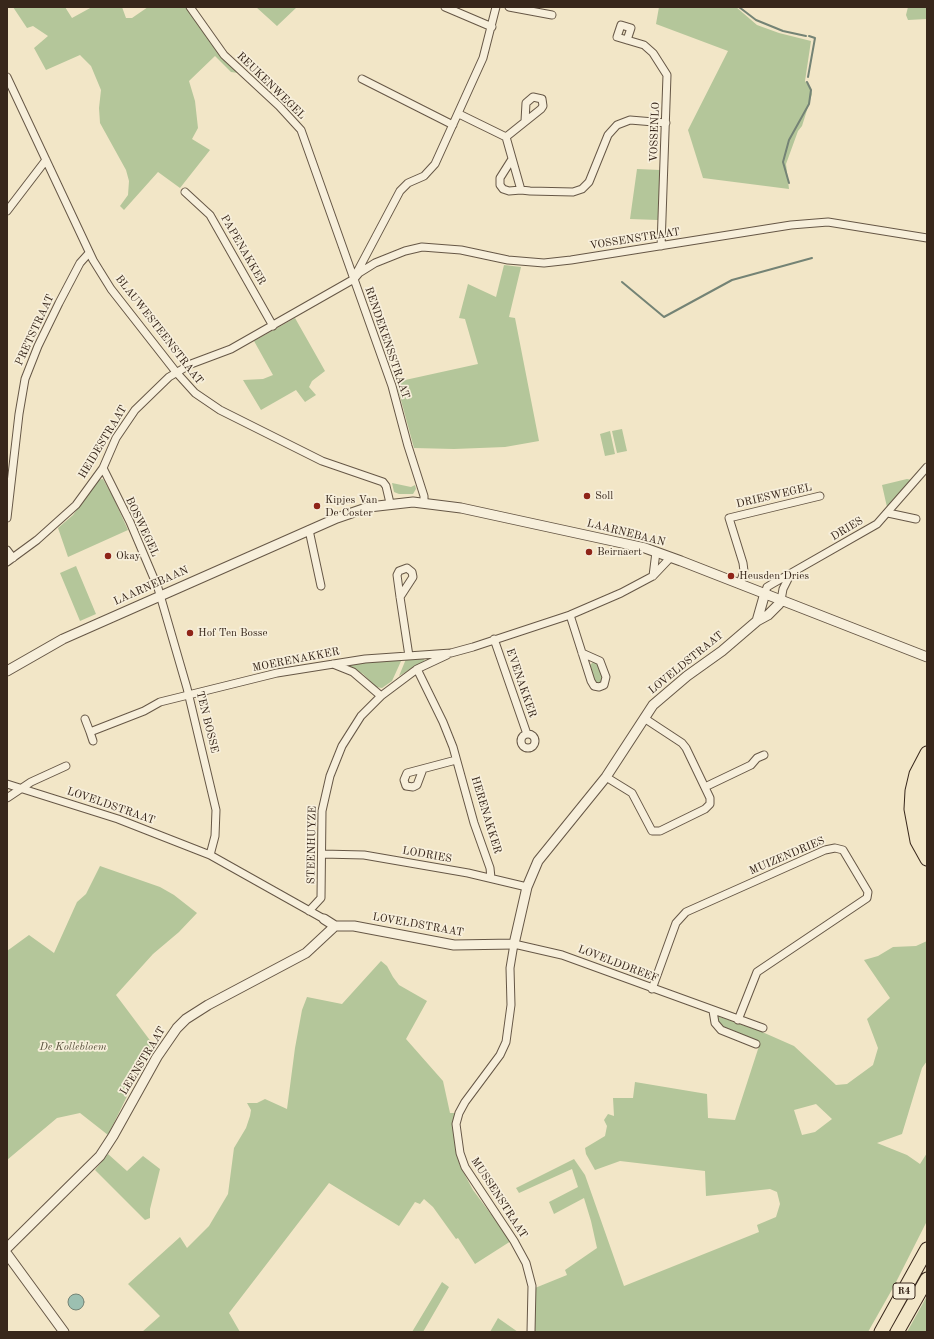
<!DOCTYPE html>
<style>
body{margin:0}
#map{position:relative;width:934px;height:1339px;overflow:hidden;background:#f2e6c7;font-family:"Old Standard TT",serif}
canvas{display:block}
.frame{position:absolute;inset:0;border:8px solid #38271b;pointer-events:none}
</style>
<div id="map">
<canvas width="934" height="1339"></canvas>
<div class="frame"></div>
</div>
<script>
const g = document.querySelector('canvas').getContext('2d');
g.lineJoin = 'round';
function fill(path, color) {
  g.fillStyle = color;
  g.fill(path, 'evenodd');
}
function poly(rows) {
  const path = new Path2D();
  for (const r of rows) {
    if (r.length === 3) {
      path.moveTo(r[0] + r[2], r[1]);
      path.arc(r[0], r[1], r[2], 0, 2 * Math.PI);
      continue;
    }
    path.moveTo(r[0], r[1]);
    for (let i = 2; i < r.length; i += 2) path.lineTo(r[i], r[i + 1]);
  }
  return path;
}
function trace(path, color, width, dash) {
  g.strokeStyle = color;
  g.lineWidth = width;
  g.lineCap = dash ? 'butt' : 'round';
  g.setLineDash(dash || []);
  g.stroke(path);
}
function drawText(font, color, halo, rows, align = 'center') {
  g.font = font + ' "Old Standard TT",serif';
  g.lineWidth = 3.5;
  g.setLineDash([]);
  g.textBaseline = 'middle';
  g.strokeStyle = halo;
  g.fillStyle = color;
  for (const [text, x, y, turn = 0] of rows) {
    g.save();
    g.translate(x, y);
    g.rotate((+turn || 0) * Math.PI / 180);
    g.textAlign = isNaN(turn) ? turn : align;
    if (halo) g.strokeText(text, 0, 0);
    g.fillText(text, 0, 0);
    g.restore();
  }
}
fill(poly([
 [13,7,65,7,72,18,92,7,122,7,126,18,132,18,148,7,187,7,217,51,238,73,231,72,215,56,189,81,195,101,198,128,192,139,210,150,180,188,158,172,124,210,120,206,128,195,129,181,126,170,100,123,99,108,101,90,91,66,80,55,46,70,34,48,48,36,33,26,27,28],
 [256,7,297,7,277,26],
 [659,7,736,7,757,25,779,33,811,41,805,81,811,89,812,94,802,126,798,131,786,164,789,189,703,178,688,130,728,51,656,24],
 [908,7,927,7,927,19,908,20,906,15],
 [637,169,660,170,658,220,630,219],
 [504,265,521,267,509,317,515,318,539,441,505,447,454,449,414,448,396,382,478,364,465,319,459,318,468,284,496,297],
 [295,318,325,371,312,381,309,387,316,395,305,402,296,390,261,410,243,380,263,379,273,375,254,341],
 [622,429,627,451,617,453,612,431],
 [610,431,615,454,605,456,600,434],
 [103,479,113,497,128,530,68,557,58,528,73,515,98,480],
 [907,479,912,480,887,507,882,485],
 [392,483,411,487,415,485,416,489,413,494,399,494,394,492],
 [76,566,96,614,80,621,60,573],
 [423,658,425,661,399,676,406,659],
 [402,659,392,681,382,688,376,687,363,674,349,666,350,664],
 [593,662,598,664,603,679,600,684,595,683,589,666],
 [100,866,160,887,174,895,197,913,179,932,153,954,116,995,155,1047,136,1078,108,1135,80,1113,57,1118,7,1160,7,951,29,935,54,953,77,902,86,894],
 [927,941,927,1061,922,1068,902,1134,877,1143,907,1155,920,1164,927,1153,927,1221,894,1286,868,1332,534,1332,535,1288,567,1275,565,1270,597,1248,591,1221,584,1198,554,1214,549,1202,578,1187,572,1169,519,1193,516,1188,574,1159,585,1175,624,1286,759,1232,757,1225,776,1217,780,1204,777,1192,770,1189,706,1196,705,1171,620,1161,595,1170,586,1154,585,1148,605,1136,607,1126,604,1120,608,1114,614,1116,613,1098,633,1098,635,1082,707,1094,708,1118,735,1120,760,1043,723,1029,718,1022,717,1016,760,1031,794,1046,836,1085,847,1084,873,1065,878,1048,867,1019,890,998,864,960,878,956,893,947,916,946],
 [816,1104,832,1119,815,1132,802,1135,794,1110],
 [381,961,387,966,393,977,399,985,427,1001,406,1039,443,1081,450,1113,455,1113,455,1145,460,1166,473,1190,511,1241,475,1264,458,1238,456,1239,433,1207,424,1199,420,1204,415,1202,399,1226,329,1183,229,1313,240,1332,142,1332,160,1316,128,1284,180,1237,187,1248,209,1226,228,1194,234,1148,246,1128,250,1116,251,1110,247,1103,257,1103,265,1099,287,1109,295,1048,302,1010,307,997,342,1004],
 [108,1154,127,1171,143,1156,160,1169,150,1209,150,1218,145,1220,95,1170],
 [442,1282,449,1287,423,1332,412,1332],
 [927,1296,927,1332,907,1332],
 [498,1318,518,1332,490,1332]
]), '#b4c69a');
const water = poly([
 [76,1302,8]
]);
fill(water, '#9cc0b1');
trace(water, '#748375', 1);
trace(poly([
 [739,7,756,20,783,31,806,36],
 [808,77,815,38,809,36],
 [789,183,783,162,789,140,809,104,811,90,807,82],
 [622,282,664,317,732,280,812,258]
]), '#748375', 2);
const minor = poly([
 [190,7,224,55,279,106,301,130,392,386,408,446,424,496,424,502],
 [445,7,492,27],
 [509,7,552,15],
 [627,40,631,28,621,25,617,37,644,45,653,53,667,75,661,246],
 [7,77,93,260,111,289,176,372,195,393,220,410,322,461,383,482,386,486,390,503],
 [362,79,453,125],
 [459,114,506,137,521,190,530,191,573,192,582,189,589,182,608,135,617,125,630,120,666,123],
 [506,137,541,109,543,106,542,99,533,97,526,103,525,121],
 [512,159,500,178,500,185,503,189,509,191,521,190],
 [185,192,210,215,273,326],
 [7,211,46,160],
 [355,276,400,191,408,183,424,176,435,164,483,58,496,7],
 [103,468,130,522,158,588,187,688,216,810,215,836,210,855],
 [888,513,916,519],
 [7,518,19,414,25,379,38,346,59,303,80,263,89,253],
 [309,530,321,586],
 [7,550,13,558],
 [7,562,37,540,76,505,103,468,116,438,135,410,169,377,191,364,231,349,354,279,359,273,375,263,405,251,422,247,461,250,508,260,544,263,571,260,791,225,828,222,927,238],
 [653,576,656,552],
 [740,584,744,571,743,563,729,518,820,496],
 [765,593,767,587,772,584,877,524,927,467],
 [400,597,413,577,412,572,407,568,399,571,397,575,400,597,409,656],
 [781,600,783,589,790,575],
 [570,615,591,681,594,686,599,687,604,685,606,677,600,661,582,653],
 [494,639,527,734],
 [333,664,353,672,381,696],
 [417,669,443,722,453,747,474,823,490,868,491,878],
 [85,719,90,732,144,711,160,702,277,673,365,659,451,653,473,647,570,615,621,593,653,576,671,557],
 [90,732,93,741],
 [528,741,7],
 [423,769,417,785,413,787,406,786,404,780,407,773,456,760],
 [606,777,632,793,652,831,660,831,705,809,710,804,710,798,686,748,682,743,644,718],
 [7,784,118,819,210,855,324,919],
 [705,787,751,765,757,758,764,755],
 [7,798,31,782,66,766],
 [322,854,364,855,468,873,527,887],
 [309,911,321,898,322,811,330,776,342,746,361,716,381,696,417,669,447,655],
 [652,989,676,923,686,912,825,850,835,848,843,850,868,892,867,898,757,972,738,1020],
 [713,1011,715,1023,721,1030,756,1044],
 [531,1332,532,1286,526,1263,514,1241,465,1167,460,1153,456,1124,459,1113,465,1102,500,1055,506,1042,511,1005,510,968,514,944,562,955,763,1028]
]);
const tertiary = poly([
 [757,621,765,593],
 [7,671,63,639,337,518,369,507,413,502,461,508,645,548,681,561,927,657],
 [324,919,335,926,354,926,454,945,514,944,527,887,538,861,606,777,653,705,687,676,722,651,757,621,768,615,779,604,781,600],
 [7,1248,100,1156,113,1136,157,1057,177,1028,186,1019,208,1005,306,953,335,926],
 [7,1254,64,1332]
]);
const motorway = poly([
 [927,753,916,774,912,791,911,809,917,841,927,859],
 [925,775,922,783,920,807,921,820,927,837],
 [881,1332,927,1249],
 [897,1332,927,1279]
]);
trace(minor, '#665746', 9);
trace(tertiary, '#665746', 11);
trace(motorway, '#38271b', 15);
trace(minor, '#f7efdb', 7);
trace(tertiary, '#f7efdb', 9);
trace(motorway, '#f2e6c7', 13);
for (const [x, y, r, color] of [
 [587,496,4,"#8f2418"],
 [317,506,4,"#8f2418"],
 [589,552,4,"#8f2418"],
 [108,556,4,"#8f2418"],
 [731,576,4,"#8f2418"],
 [190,633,4,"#8f2418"]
]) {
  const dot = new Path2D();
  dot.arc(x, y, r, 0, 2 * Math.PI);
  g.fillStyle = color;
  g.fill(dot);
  trace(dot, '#f7efdb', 1.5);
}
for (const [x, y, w] of [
 [904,1291,22]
]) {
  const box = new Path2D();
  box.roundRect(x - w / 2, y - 8, w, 16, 3);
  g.fillStyle = '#f7efdb';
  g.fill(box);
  trace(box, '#38271b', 1);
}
drawText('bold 10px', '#38271b', null, [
 ["R4",904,1291]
]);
drawText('11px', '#38271b', '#f7efdb', [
 ["REUKENWEGEL",271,86,44],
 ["VOSSENLO",655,132,-88],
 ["VOSSENSTRAAT",635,239,-9],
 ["PAPENAKKER",243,250,60],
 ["PRETSTRAAT",35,330,-65],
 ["BLAUWESTEENSTRAAT",159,330,52],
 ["RENDEKENSSTRAAT",387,343,71],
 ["HEIDESTRAAT",103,442,-59],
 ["DRIESWEGEL",774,496,-13],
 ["BOSWEGEL",142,527,65],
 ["DRIES",847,529,-31],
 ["LAARNEBAAN",626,533,14],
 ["LAARNEBAAN",151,586,-24],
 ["MOERENAKKER",296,660,-11],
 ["LOVELDSTRAAT",686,663,-39],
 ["EVENAKKER",521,683,71],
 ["TEN BOSSE",207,722,76],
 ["LOVELDSTRAAT",111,806,19],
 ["HERENAKKER",486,815,73],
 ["STEENHUYZE",312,845,-89],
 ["LODRIES",427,855,10],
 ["MUIZENDRIES",787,856,-23],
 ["LOVELDSTRAAT",418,925,10],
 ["LOVELDDREEF",618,964,21],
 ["LEENSTRAAT",143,1061,-59],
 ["MUSSENSTRAAT",499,1198,57]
]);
drawText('11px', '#38271b', '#f7efdb', [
 ["Soll",595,496],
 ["Kipjes Van",325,500],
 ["De Coster",325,513],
 ["Beirnaert",597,552],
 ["Okay",116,556],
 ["Heusden Dries",739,576],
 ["Hof Ten Bosse",198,633]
], 'left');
drawText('italic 11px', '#574f3b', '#f7efdb', [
 ["De Kollebloem",73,1047]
]);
</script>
